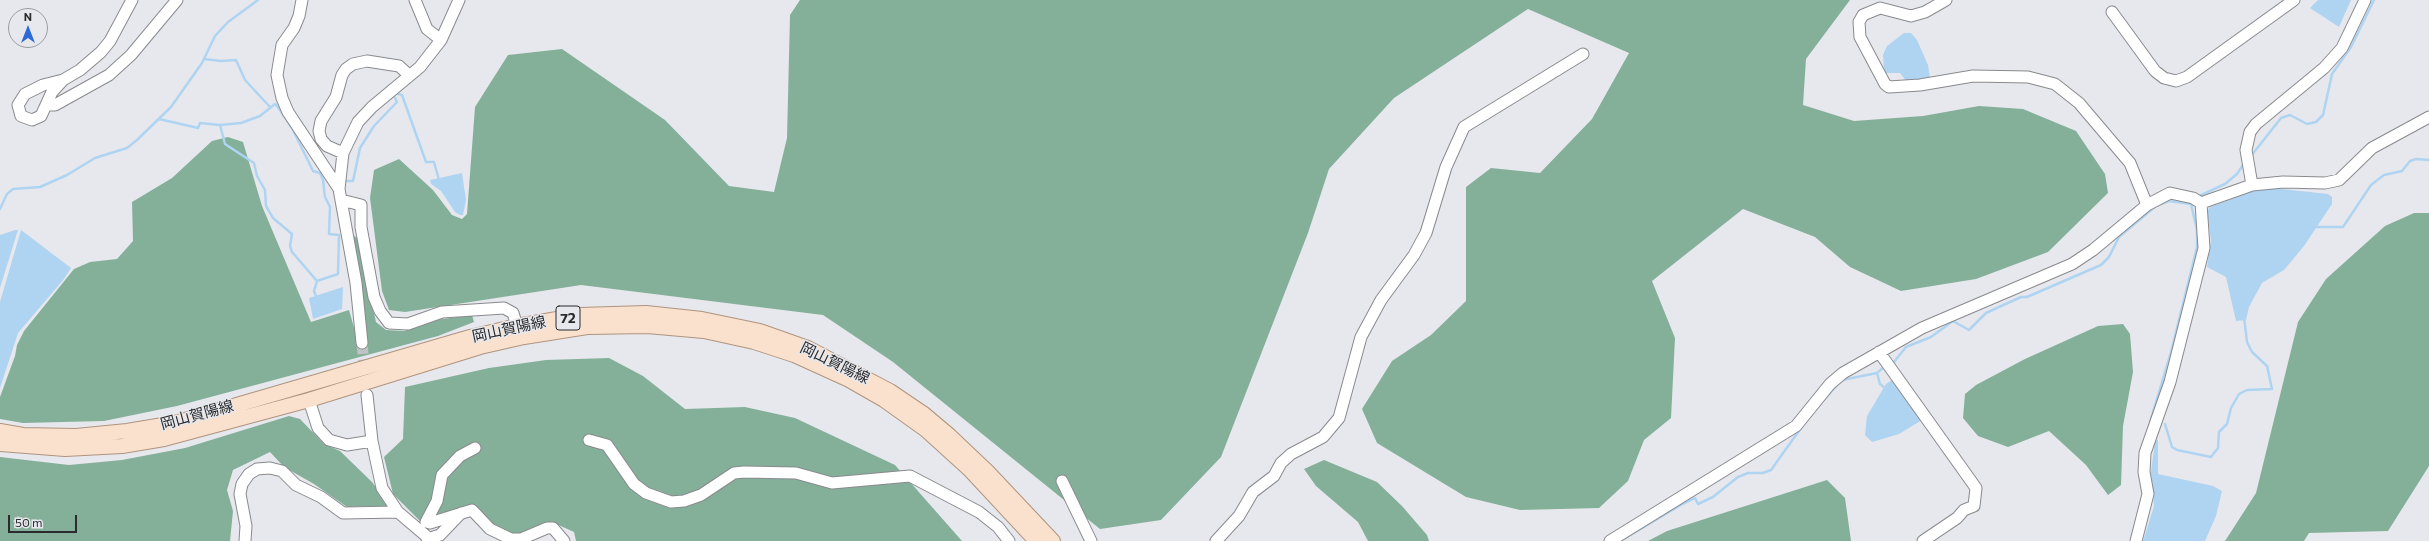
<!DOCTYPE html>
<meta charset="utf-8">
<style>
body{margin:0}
#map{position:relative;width:2429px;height:541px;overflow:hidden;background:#e7e8ed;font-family:Commissioner,sans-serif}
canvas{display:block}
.north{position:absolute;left:8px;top:8px;width:40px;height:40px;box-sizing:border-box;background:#e7e8ed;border:1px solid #9b9ca0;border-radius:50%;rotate:0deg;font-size:11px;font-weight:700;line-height:16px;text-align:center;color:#2a2b2c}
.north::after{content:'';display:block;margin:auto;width:14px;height:18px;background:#2b6ad7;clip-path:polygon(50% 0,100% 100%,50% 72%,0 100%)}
.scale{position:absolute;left:8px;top:515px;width:69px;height:18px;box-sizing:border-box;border:2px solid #2a2b2c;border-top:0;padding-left:5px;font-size:12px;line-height:14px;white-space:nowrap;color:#2a2b2c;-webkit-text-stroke:3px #e7e8ed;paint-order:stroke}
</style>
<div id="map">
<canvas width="2429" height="541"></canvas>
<div class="north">N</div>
<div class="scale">50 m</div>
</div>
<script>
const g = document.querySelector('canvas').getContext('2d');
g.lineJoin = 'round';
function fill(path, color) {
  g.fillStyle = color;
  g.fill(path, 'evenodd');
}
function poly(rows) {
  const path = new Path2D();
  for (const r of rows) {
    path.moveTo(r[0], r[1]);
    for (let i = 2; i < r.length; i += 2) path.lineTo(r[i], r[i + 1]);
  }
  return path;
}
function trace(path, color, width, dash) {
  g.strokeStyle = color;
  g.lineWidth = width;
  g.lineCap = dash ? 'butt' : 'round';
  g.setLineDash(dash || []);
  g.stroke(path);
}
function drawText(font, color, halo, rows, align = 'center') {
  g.font = font + ' Commissioner,"Noto Sans JP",sans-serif';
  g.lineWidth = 3;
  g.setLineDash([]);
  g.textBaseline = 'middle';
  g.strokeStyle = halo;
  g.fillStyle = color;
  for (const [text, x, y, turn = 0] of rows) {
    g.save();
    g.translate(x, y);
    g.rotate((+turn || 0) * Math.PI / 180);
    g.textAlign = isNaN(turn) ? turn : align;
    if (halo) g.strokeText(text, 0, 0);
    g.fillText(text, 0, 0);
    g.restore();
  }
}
fill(poly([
 [800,0,1850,0,1806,59,1803,105,1854,121,1923,116,1979,106,2023,109,2076,131,2105,174,2108,193,2048,252,1976,279,1901,291,1850,267,1815,237,1743,209,1652,281,1675,338,1671,418,1644,440,1628,481,1599,508,1520,510,1466,497,1377,443,1362,409,1392,361,1431,335,1466,301,1466,187,1491,168,1540,173,1592,119,1629,53,1528,9,1394,98,1329,169,1308,233,1221,457,1161,520,1100,529,893,362,823,315,581,285,405,312,389,310,382,291,370,198,374,170,399,159,433,190,452,215,462,219,467,214,475,107,508,55,562,49,665,120,729,186,774,192,787,138,790,15],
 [228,137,243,142,262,206,311,322,349,310,359,345,366,345,353,235,357,238,376,322,386,330,404,331,435,320,472,315,474,322,438,336,177,406,104,421,23,423,0,419,0,397,15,356,17,345,24,331,74,269,90,262,117,259,133,241,132,202,172,178,212,141],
 [2414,213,2429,213,2429,466,2388,531,2309,533,2304,541,2225,541,2256,493,2298,322,2326,279,2385,226],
 [2123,324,2130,334,2133,372,2123,426,2121,485,2108,495,2086,465,2049,431,2008,447,1978,436,1963,418,1965,394,1976,385,2025,359,2098,326],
 [609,358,643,376,685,409,745,407,795,418,895,465,962,541,576,541,574,532,554,523,528,536,505,535,493,524,475,514,426,527,393,494,384,457,403,439,405,387,489,368,546,360],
 [289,416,300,419,324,444,340,451,372,482,391,509,370,506,347,507,314,484,284,467,270,452,233,470,227,490,233,511,230,541,0,541,0,457,69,465,122,460,185,448],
 [1324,460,1377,482,1402,506,1427,535,1429,541,1368,541,1358,522,1316,486,1304,469],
 [1827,480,1845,498,1851,541,1648,541,1667,531]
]), '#84b09a');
fill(poly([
 [2318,0,2351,0,2339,27,2310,8],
 [1904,33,1911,33,1917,40,1928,65,1930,78,1907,82,1900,73,1886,73,1884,71,1883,55,1887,46],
 [462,173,466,200,463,215,460,215,455,212,441,191,431,184,430,180],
 [2264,187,2328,194,2332,197,2332,204,2304,246,2284,270,2262,283,2249,307,2246,320,2236,321,2226,277,2207,267,2211,240,2207,211,2210,207],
 [15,230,18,230,0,288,0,235],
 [21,230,71,268,64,279,18,333,0,388,0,302],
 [343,287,342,309,313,319,309,298],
 [1892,380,1922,420,1899,434,1872,442,1865,435,1867,416,1886,384],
 [2158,440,2158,474,2213,486,2222,491,2216,516,2205,541,2143,541,2154,506,2151,472,2155,441]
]), '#afd4f1');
trace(poly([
 [204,59,221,61,236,60,245,80,270,107],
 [159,119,198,128,200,123,220,125,241,123,260,116,275,104,278,107,292,128,313,171,320,173,323,180,325,197,330,207,329,234,339,235,338,274,317,281,314,291,317,299],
 [220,125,225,144,254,163,257,176,265,190,266,206,273,218,292,234,290,246,292,252,317,281],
 [2251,156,2281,118,2290,115,2307,124,2316,122,2323,115,2332,74,2351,47,2374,0],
 [345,181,353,181,360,148,374,126,397,102,393,94,395,93,402,95,426,162,434,162,439,180],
 [2197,197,2225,184,2237,174,2245,162],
 [0,209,7,194,13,189,40,187,67,175,95,158,127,148,137,140,171,107,202,63,215,36,228,22,258,0],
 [2313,227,2343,227,2371,185,2384,175,2402,171,2410,161,2416,159,2429,160],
 [1894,362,1906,347,1931,337,1953,321,1969,330,1986,313,2021,297,2027,297,2101,265,2109,257,2119,237,2156,206,2169,201,2191,204],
 [1877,373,1880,384,1886,389],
 [1842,380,1877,373,1884,367],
 [1822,402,1838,384],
 [2150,422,2171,352,2197,247,2197,230,2191,204,2194,201],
 [2165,424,2172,447,2177,450,2211,457,2218,448,2219,432,2227,424,2231,408,2239,394,2247,390,2272,389,2267,366,2252,352,2247,342,2244,317],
 [1620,541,1681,505,1695,498,1698,504,1713,497,1738,477,1748,473,1763,473,1771,470,1801,428]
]), '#afd4f1', 2.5);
trace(poly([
 [362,343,365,375]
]), '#c1c2c6', 11, [11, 5.5]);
const minor = poly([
 [302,0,299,16,294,28,282,45,277,75,282,98,288,112,339,189],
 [415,0,427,29,441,40],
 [1946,0,1925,12,1911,16,1880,8,1863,15,1859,22,1860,37,1885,84,1889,87,1920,85,1973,76,2028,77,2055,84,2079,103,2130,163,2147,205],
 [2112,12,2155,71,2164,78,2176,81,2187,77,2294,0],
 [63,80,52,92,41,116,32,120,21,116,18,105,25,94,43,85,63,80,80,70,101,52,110,41,132,0],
 [48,105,55,105,109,75,131,55,177,0],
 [343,153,327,146,321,139,319,131,321,121,336,97,342,75,346,69,353,64,367,61,399,66,409,75],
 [2252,185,2283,182,2325,183,2339,180,2372,148,2429,117],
 [341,200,361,205,361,227,374,297,380,311,389,323,408,324,442,312,504,308,513,313,517,326],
 [2201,203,2252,185,2246,150,2250,132,2256,124,2324,68,2342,48,2365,0],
 [362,343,356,283,339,189,343,153,358,122,372,107,420,67,441,40,459,0],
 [1879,352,1976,488,1974,506,1964,510,1957,518,1923,541],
 [367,395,372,441,382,488,398,512,432,541],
 [309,400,318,428,329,440,347,445,372,441],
 [589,440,607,445,634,484,646,493,671,502,684,501,701,495,734,473,744,472,796,473,832,483,910,476,979,512,998,527,1009,541],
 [475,448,460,456,442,475,437,501,426,522,430,523,472,510,490,529,511,539,521,539,547,528,553,528,564,541],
 [1062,481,1091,541],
 [427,539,440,535,461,513],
 [245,541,246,526,240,494,242,484,249,474,257,469,270,468,282,471,296,485,321,497,343,513,398,512],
 [1216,541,1239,516,1253,492,1274,476,1281,463,1291,454,1323,437,1339,418,1361,337,1381,300,1414,255,1426,233,1446,167,1464,127,1583,54],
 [1610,541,1796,426,1830,384,1843,373,1922,328,2072,264,2093,250,2147,205,2170,193,2193,198,2201,203,2204,248,2170,382,2145,453,2144,472,2148,494,2136,541]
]);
const major = poly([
 [0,431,23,435,76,436,127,431,175,423,470,337,517,326,580,315,646,313,702,319,760,331,808,348,890,391,924,414,949,435,987,471,1053,541],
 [0,444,65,449,122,446,164,439,309,400,480,347,524,337,587,327,647,326,704,331,754,342,794,355,849,380,884,400,926,430,969,469,1036,541]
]);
trace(minor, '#898a8e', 13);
trace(major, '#af947f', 16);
trace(minor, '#fff', 11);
trace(major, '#fae1cd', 14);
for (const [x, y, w] of [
 [568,318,24]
]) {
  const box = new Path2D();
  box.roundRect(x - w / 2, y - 12, w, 24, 3);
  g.fillStyle = '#e7e8ed';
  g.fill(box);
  trace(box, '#2a2b2c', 1);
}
drawText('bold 14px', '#2a2b2c', null, [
 ["72",568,318]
]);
drawText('15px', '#2a2b2c', '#e7e8ed', [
 ["岡山賀陽線",509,329,-12],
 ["岡山賀陽線",835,363,26],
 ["岡山賀陽線",197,415,-15]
]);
</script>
